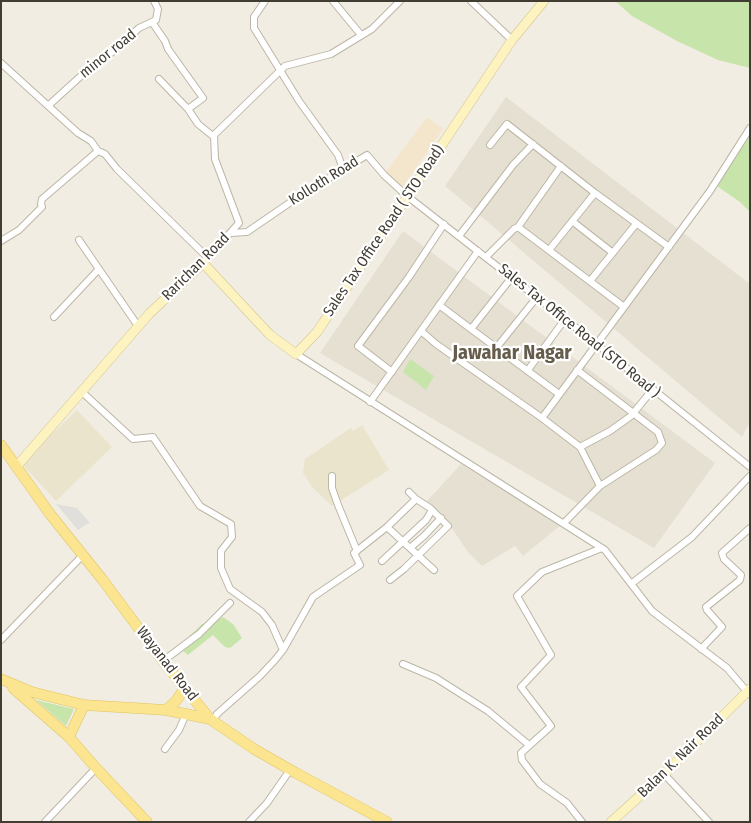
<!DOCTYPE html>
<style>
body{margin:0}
#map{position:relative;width:751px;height:823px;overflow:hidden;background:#f1ede2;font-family:"Fira Sans Condensed",sans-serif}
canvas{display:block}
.frame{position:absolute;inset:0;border:2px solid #423d33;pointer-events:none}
</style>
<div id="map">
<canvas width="751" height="823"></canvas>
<div class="frame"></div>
</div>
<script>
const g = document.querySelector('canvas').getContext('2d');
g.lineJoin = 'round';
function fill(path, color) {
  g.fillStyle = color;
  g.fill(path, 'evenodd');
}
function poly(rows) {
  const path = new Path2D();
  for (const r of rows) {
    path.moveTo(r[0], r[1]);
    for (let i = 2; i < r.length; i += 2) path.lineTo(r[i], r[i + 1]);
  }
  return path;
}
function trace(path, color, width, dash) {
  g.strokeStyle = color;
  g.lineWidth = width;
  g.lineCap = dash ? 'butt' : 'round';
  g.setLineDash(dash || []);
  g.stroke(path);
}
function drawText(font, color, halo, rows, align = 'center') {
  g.font = font + ' "Fira Sans Condensed",sans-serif';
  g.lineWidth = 4.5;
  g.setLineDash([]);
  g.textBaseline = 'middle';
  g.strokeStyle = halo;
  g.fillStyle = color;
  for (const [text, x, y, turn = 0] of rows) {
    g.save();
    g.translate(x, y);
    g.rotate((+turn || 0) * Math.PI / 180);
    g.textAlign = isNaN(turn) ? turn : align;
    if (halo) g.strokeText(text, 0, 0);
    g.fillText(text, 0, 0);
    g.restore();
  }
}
fill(poly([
 [506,97,750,284,750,422,742,437,445,186],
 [403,231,715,463,654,548,320,353],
 [461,464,561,525,523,556,515,546,482,566,468,552,451,527,427,501]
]), '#e5e0d1');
fill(poly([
 [427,117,443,129,403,187,385,173]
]), '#f3e6cd');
fill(poly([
 [77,410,112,447,56,501,21,463],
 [362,425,389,470,332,506,312,487,303,473,305,459,351,428,353,431]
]), '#eae4cc');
fill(poly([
 [615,1,750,1,750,68,718,60,677,41,632,16],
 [750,128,750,212,740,202,714,184],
 [410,359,434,376,426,390,403,372],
 [223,617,233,624,242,638,230,648,225,647,213,635,188,655,178,647,202,624,211,624],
 [36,700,74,709,66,726]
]), '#c7e5ab');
fill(poly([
 [56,504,77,508,90,523,85,525,78,530]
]), '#e1dfdb');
const street = poly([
 [265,1,254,17,254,28,299,101,338,155,343,169],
 [333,1,361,35],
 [471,1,512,40],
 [152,22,165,41,168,49,203,98,188,109,198,124,214,137],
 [1,63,78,133,91,141,98,151,105,154,117,169,208,258],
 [159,79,188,109],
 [49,105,82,75,116,49,139,28,156,20,158,9,154,1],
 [490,145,507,124,595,193,669,247],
 [572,221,613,253],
 [518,227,624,307],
 [231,233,247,232,301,195,367,155,384,175,407,196,584,334,750,467],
 [459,236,513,165,533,144],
 [79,240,138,326],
 [1,241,19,230,42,207,41,204,42,199,98,151],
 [549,250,595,193],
 [486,257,514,229,518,227,561,166],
 [203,263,239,223,215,159,214,135,285,66,331,54,372,29,400,1],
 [590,281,636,224],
 [439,305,471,329,512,277],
 [54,317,98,270],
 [471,329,559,394],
 [421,331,436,344,542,418],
 [497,347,537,297],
 [296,354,605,550,652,611,727,668,749,694],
 [528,370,565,319],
 [577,370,658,432,662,443,656,450,600,486],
 [392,372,358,346,409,277,444,224],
 [653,389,631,416,610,431,580,447,542,418,710,191,750,128],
 [81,391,133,439,153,437,200,506,231,524,232,537,221,551,221,568,230,589,262,612,272,625,283,650],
 [370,402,478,251],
 [332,476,332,488,338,505,357,551],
 [564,523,600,486,580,447],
 [387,527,434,570],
 [410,548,424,536,441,518],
 [382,561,426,520,432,510],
 [390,580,404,569,448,526,430,508,416,499,409,492],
 [631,584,692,537,750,476],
 [1,640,83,555],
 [701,649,722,627,707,610,706,607,740,580,741,575,724,559,722,553,750,528],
 [163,661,199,634,230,603],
 [403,664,436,678,488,711,529,745],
 [213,721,217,714,260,676,275,660,283,650,313,597,360,565,354,553,387,527,416,499],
 [165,749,179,730,186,714],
 [664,774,709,822],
 [45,822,96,768],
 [249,822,267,803,290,770],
 [582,822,567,803,540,784,522,760,521,753,551,726,521,687,551,655,517,596,542,572,602,548]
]);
const secondary = poly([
 [16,467,149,314,203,263,270,335,296,354,317,332,512,40,544,1],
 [611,822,664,774,750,689]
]);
const primary = poly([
 [1,445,50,514,102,579,163,661,210,719,254,749,296,773,387,822],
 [1,679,32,692,84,705,166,710,210,719],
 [13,688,69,737,96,768,147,822],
 [166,710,176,701,184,689],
 [69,737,84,705]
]);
trace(street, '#bcb6a6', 8);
trace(secondary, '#d0c493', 10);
trace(primary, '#dfc362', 11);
trace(street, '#fff', 6);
trace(secondary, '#fdf3c0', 9);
trace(primary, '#fbe591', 10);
drawText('15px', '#423d33', '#fff', [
 ["minor road",108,54,-39],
 ["Kolloth Road",324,181,-32],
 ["Sales Tax Office Road ( STO Road)",384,231,-56],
 ["Rarichan Road",196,267,-45],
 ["Sales Tax Office Road (STO Road )",579,331,39],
 ["Wayanad Road",167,664,52],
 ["Balan K. Nair Road",681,756,-44]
]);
drawText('bold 20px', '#655c4b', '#fff', [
 ["Jawahar Nagar",512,353]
]);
</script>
